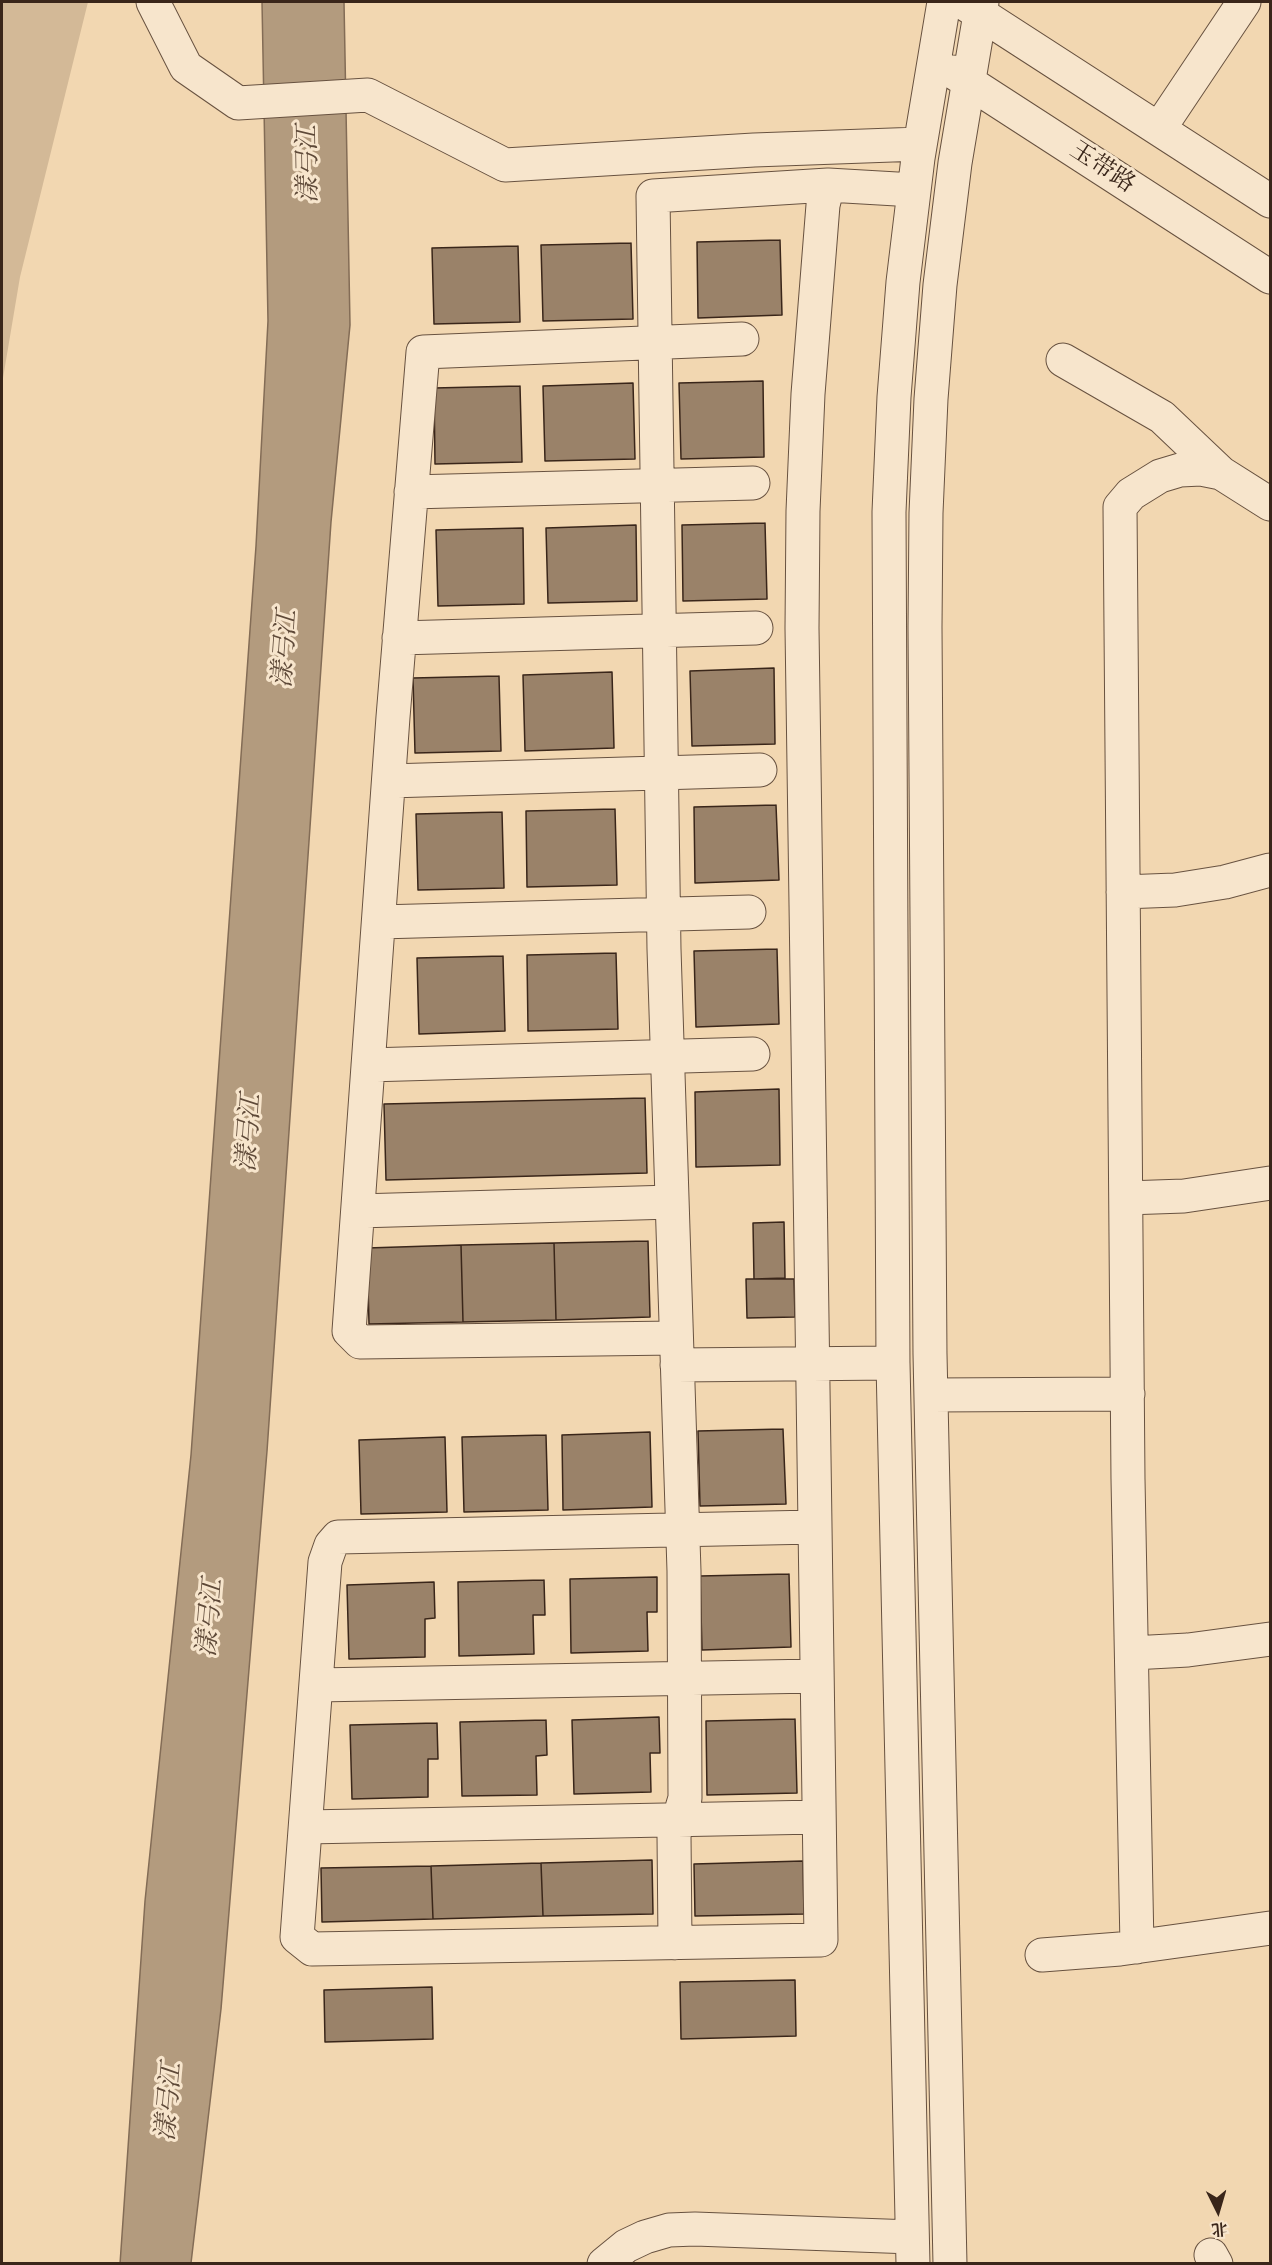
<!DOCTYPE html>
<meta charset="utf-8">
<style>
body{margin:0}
#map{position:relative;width:1272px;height:2265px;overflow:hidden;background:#f2d7b1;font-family:Alegreya,"Noto Serif SC",serif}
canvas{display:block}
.frame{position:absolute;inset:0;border:3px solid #3a261a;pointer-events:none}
.north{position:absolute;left:1188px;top:2181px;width:60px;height:60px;-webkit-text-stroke:4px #f7e5cc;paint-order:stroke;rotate:175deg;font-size:16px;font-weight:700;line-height:24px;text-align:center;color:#3a261a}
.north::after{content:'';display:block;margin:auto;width:21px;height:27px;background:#3a261a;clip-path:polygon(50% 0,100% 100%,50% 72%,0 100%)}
</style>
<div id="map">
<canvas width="1272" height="2265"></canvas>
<div class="frame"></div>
<div class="north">北</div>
</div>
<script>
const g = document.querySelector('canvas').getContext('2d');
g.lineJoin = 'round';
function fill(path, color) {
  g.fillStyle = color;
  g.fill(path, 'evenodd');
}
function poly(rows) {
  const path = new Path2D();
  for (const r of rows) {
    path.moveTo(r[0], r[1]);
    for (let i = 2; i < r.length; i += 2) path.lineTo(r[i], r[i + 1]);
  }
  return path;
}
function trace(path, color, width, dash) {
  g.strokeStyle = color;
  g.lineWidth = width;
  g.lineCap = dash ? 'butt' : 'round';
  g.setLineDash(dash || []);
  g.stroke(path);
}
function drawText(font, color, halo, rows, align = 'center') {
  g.font = font + ' Alegreya,"Noto Serif SC",serif';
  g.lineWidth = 6;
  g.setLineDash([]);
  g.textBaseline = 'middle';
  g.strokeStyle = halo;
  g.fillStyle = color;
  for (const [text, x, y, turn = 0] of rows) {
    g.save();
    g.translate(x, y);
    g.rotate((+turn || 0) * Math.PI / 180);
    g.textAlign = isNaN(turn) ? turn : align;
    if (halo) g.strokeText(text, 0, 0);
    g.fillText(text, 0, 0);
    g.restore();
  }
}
fill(poly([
 [2,2,88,2,20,277,2,384]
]), '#d3b997');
const water = poly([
 [262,2,344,2,350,325,331,522,267,1451,221,2009,191,2263,120,2264,145,1901,191,1455,256,546,268,321,262,2]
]);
fill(water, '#b39b7e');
trace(water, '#836c56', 1.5);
const building = poly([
 [780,240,782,315,698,318,697,242,780,240],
 [631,243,633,319,543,321,541,245,631,243],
 [518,246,520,322,434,324,432,248,518,246],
 [763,381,764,457,681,459,679,383,763,381],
 [633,383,635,459,545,461,543,386,633,383],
 [520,386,522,462,435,464,434,388,520,386],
 [765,523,767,599,683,601,682,525,765,523],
 [636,525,637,601,548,603,546,528,636,525],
 [523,528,524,604,438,606,436,530,523,528],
 [774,668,775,744,692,746,690,671,774,668],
 [612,672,614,748,525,751,523,675,612,672],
 [499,676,501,751,415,753,413,678,499,676],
 [776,805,779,880,695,883,694,807,776,805],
 [615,809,617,885,527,887,526,811,615,809],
 [502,812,504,888,418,890,416,814,502,812],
 [777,949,779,1024,696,1027,694,951,777,949],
 [616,953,618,1029,528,1031,527,955,616,953],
 [503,956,505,1031,419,1034,417,958,503,956],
 [779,1089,780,1165,696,1167,695,1092,779,1089],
 [645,1098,647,1173,386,1180,384,1104,645,1098],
 [784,1222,785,1278,754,1279,753,1223,784,1222],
 [648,1241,650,1317,556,1320,554,1243,648,1241],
 [554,1243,556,1320,463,1322,461,1245,554,1243],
 [461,1245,463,1322,369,1324,367,1248,461,1245],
 [746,1279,794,1279,795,1317,747,1318,746,1279],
 [783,1429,786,1504,700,1506,698,1431,783,1429],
 [650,1432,652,1507,563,1510,562,1435,650,1432],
 [546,1435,548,1510,464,1512,462,1437,546,1435],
 [445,1437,447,1512,361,1514,359,1440,445,1437],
 [789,1574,791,1647,702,1650,700,1576,789,1574],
 [657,1577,657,1612,647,1612,648,1651,571,1653,570,1579,657,1577],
 [544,1580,545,1615,533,1615,534,1654,459,1656,458,1582,544,1580],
 [434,1582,435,1618,425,1619,425,1657,349,1659,347,1585,434,1582],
 [659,1717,660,1753,650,1753,651,1792,574,1794,572,1720,659,1717],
 [795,1719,797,1793,707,1795,706,1721,795,1719],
 [546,1720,547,1755,536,1756,537,1795,462,1796,460,1722,546,1720],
 [437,1723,438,1759,428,1759,428,1797,352,1799,350,1725,437,1723],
 [652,1860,653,1914,543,1916,541,1863,652,1860],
 [803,1861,804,1914,695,1916,694,1864,803,1861],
 [541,1863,543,1916,433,1919,431,1866,541,1863],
 [431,1866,433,1919,322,1922,321,1868,431,1866],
 [795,1980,796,2036,681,2039,680,1982,795,1980],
 [432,1987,433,2039,325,2042,324,1990,432,1987]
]);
fill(building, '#9a8269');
trace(building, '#3a261a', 1.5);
const minor = poly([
 [153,2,186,67,238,103,368,95,505,165,754,150,920,144],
 [962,2,1270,201],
 [953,72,1270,277],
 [1159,129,1244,2],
 [1063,360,1162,417,1221,473,1270,504],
 [411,492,753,483],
 [399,638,756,628],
 [389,781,760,770],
 [1123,892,1175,890,1225,882,1270,870],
 [379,922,749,912],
 [368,1065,753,1054],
 [1126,1198,1184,1196,1270,1183],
 [358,1211,672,1202],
 [676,1338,360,1342,349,1331,393,717,423,352,742,339],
 [677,1365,893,1363],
 [931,1395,1128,1394],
 [815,1527,338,1537,331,1545,325,1562,297,1937,312,1949,821,1940,802,628,803,511,808,394,823,205,828,185],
 [1132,1653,1188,1650,1270,1639],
 [316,1685,817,1676],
 [306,1827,819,1817],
 [675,1943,674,1835,685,1798,684,1571,664,949,653,196,828,185,914,190],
 [1137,1947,1128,1479,1120,507,1131,494,1160,476,1180,470,1201,469,1221,473],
 [1042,1955,1120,1949,1270,1928],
 [1211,2255,1216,2264],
 [604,2264,626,2246,645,2237,669,2230,695,2229,912,2237],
 [913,2264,893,1363,889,512,894,397,903,282,918,158,944,2],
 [950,2264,930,1354,925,627,926,513,931,399,940,285,955,163,982,2]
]);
trace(minor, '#685240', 35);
trace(minor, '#f7e5cc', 33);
drawText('24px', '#3a261a', '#f7e5cc', [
 ["玉带路",1102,168,33]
]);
drawText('italic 26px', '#5e4938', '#f7e5cc', [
 ["漾弓江",309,164,-91],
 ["漾弓江",286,649,-86],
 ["漾弓江",250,1133,-86],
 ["漾弓江",211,1618,-85],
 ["漾弓江",170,2102,-85]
]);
</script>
